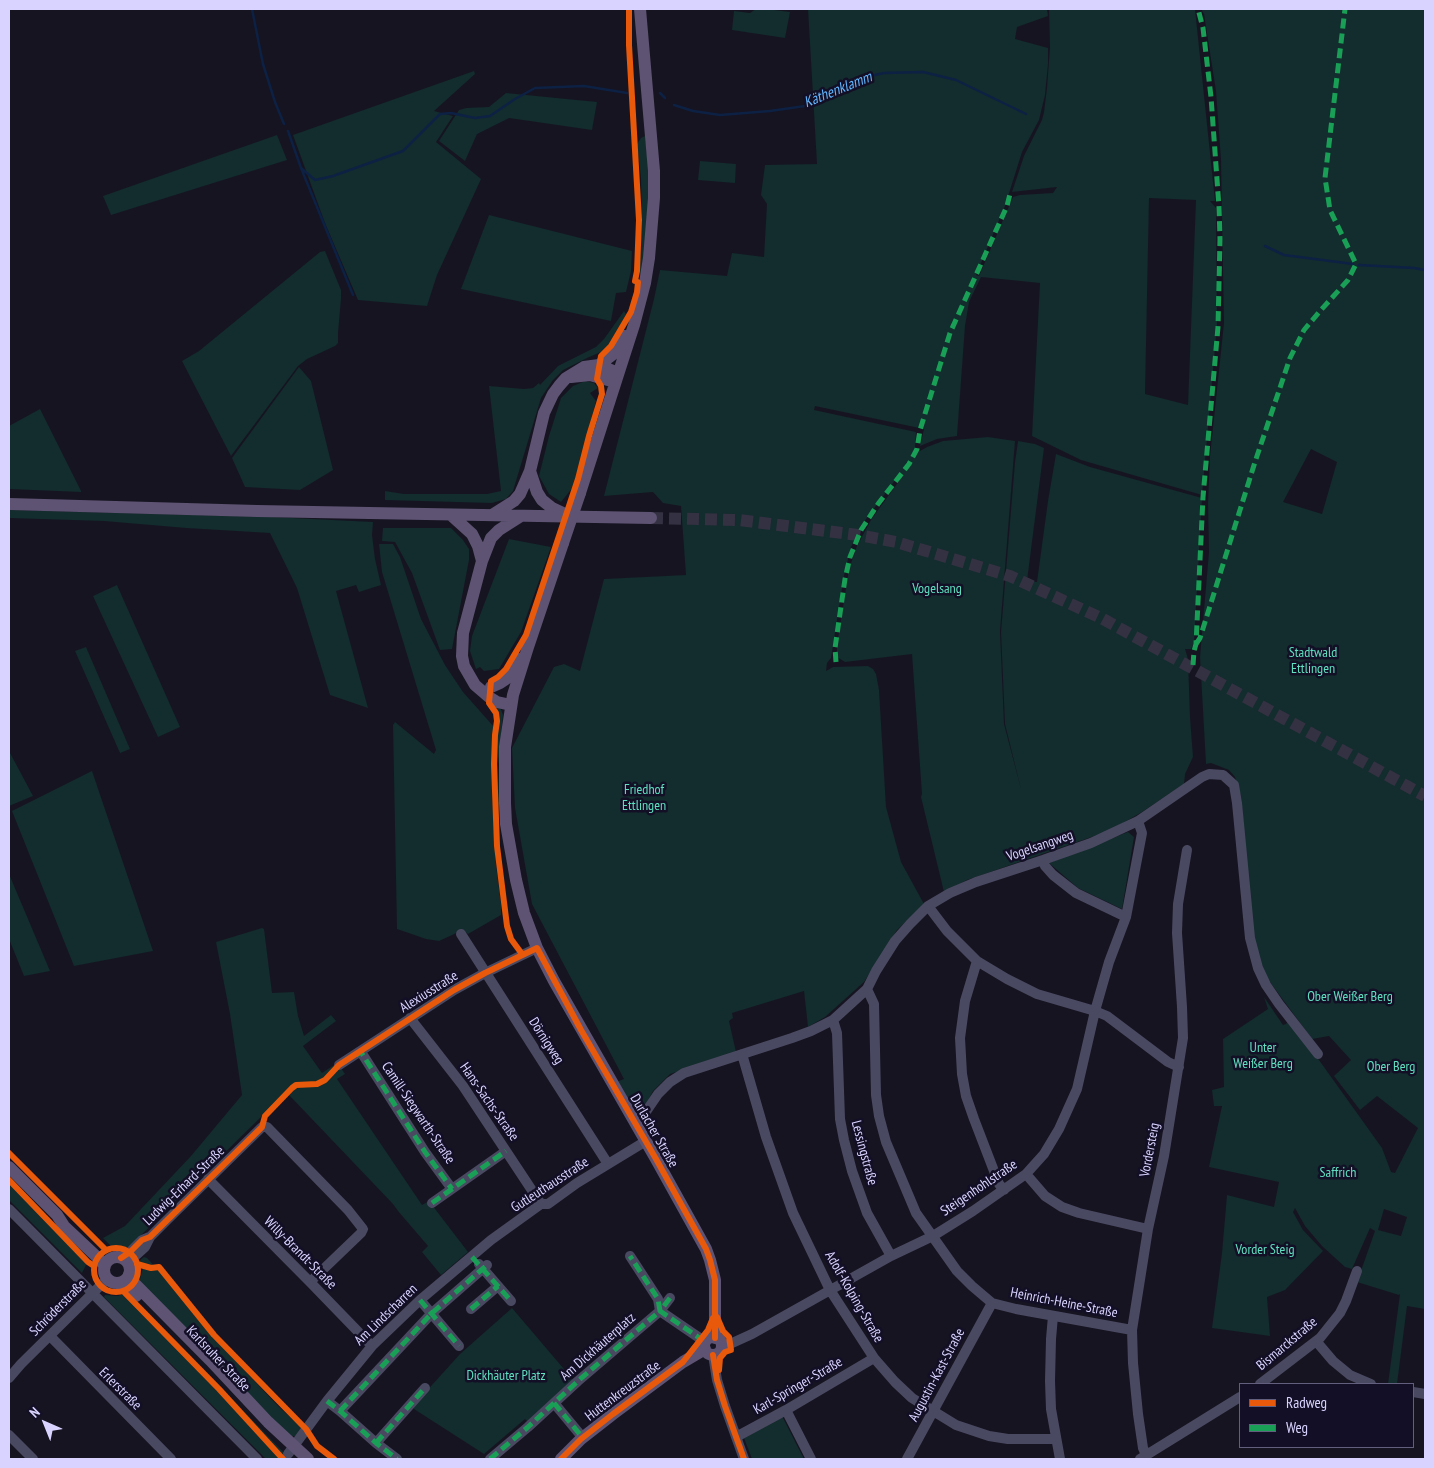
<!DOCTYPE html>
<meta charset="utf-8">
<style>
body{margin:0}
#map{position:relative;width:1434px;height:1468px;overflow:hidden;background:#161421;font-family:"PT Sans Narrow",sans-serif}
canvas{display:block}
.frame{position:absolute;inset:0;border:10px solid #d9d4ff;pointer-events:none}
.legend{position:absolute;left:1239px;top:1383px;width:175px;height:65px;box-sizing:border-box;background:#130f26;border:1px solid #625e7d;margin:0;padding:6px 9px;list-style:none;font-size:15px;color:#d9d4ff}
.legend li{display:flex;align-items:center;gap:10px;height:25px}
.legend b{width:25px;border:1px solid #625e7d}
.north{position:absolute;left:20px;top:1398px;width:50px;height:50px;-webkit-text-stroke:4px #130f26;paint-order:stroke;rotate:316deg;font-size:14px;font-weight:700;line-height:20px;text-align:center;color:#d9d4ff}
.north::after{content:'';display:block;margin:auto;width:18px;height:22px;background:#d9d4ff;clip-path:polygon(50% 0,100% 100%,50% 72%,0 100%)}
</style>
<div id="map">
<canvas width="1434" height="1468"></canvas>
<div class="frame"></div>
<ul class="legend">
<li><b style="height:6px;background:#e8590c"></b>Radweg</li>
<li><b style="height:6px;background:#1a9f57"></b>Weg</li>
</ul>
<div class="north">N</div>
</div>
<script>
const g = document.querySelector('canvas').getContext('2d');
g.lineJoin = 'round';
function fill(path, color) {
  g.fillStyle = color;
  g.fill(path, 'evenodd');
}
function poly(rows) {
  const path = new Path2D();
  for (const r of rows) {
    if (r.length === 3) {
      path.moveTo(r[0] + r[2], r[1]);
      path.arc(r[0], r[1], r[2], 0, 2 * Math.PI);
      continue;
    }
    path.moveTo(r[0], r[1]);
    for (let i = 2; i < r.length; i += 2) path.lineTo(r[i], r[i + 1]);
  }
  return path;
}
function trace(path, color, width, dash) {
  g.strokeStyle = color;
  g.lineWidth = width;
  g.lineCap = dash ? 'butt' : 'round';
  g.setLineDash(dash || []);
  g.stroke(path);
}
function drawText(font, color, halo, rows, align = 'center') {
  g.font = font + ' "PT Sans Narrow",sans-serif';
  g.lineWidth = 5;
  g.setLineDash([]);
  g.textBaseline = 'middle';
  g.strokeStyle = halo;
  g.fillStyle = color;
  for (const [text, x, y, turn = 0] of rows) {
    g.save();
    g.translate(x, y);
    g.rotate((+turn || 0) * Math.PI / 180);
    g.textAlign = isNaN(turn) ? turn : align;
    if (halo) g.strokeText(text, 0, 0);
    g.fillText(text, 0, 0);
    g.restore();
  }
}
fill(poly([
 [756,9,766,9,790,12,785,38,732,30,734,11,750,13],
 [808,9,1047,9,1048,16,1017,27,1015,39,1048,48,1048,64,1045,95,1039,120,1022,152,1005,206,976,275,979,276,1013,197,1020,195,1053,193,1057,187,1012,192,1024,156,1042,120,1044,112,1047,88,1050,47,1049,9,1195,9,1215,201,1210,201,1216,208,1217,325,1202,495,1081,460,1032,436,1040,283,981,277,969,302,965,326,957,436,937,439,920,446,924,429,815,406,814,410,916,432,915,449,920,451,927,447,943,441,988,437,1015,441,1000,631,1004,724,1021,789,1005,724,1001,632,1015,462,1018,441,1035,444,1044,448,1027,581,1037,582,1048,501,1056,454,1090,467,1202,498,1194,643,1191,649,1185,649,1188,659,1190,717,1193,757,1185,774,1184,784,1142,812,1109,831,967,880,944,892,921,797,922,794,912,654,845,662,837,657,837,645,849,569,857,546,871,520,899,481,899,475,864,522,851,547,844,576,831,658,827,663,826,671,833,667,868,666,873,669,876,674,879,690,886,807,901,862,924,904,897,930,864,982,825,1017,808,1027,804,991,732,1013,733,1018,729,1021,736,1052,670,1074,653,1091,645,1106,639,1114,636,1113,616,1082,624,1079,532,904,515,808,512,748,554,667,564,664,580,671,604,579,686,575,681,506,663,503,653,492,604,496,654,299,660,270,727,276,732,253,764,257,767,204,761,195,765,165,817,164],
 [1149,198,1196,200,1188,405,1145,394],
 [1201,9,1425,9,1425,1309,1407,1306,1397,1384,1388,1384,1400,1294,1399,1295,1357,1282,1375,1231,1370,1228,1352,1269,1345,1267,1322,1246,1305,1226,1295,1208,1293,1212,1303,1230,1323,1251,1285,1290,1267,1297,1270,1336,1212,1328,1222,1253,1227,1195,1274,1207,1279,1182,1209,1167,1222,1106,1214,1106,1212,1090,1224,1087,1223,1039,1268,1009,1264,997,1283,1025,1286,1024,1288,1021,1319,1060,1382,1148,1391,1172,1395,1173,1418,1128,1377,1096,1360,1110,1334,1076,1351,1060,1329,1036,1312,1039,1261,970,1254,945,1241,796,1235,777,1229,770,1211,763,1206,764,1200,657,1209,552,1208,503,1210,456,1224,323,1221,160,1216,91,1204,14],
 [1311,449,1337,462,1322,514,1283,502],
 [1384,1209,1407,1217,1401,1236,1378,1230],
 [474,71,475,74,434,111,453,116,436,142,481,179,437,275,427,306,358,300,325,223,293,135],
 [506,93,597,102,592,130,509,118,477,134,465,161,439,141,459,110,466,108,489,107],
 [277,135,287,160,111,215,103,196],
 [645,136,649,172,649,198,646,248,641,275,639,272,642,221,641,178,637,144,641,138],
 [700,161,736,164,735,183,698,180],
 [489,215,632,251,631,271,626,292,616,293,611,321,461,289],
 [325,251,341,290,341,299,338,333,338,343,335,346,307,359,298,366,231,456,182,361,199,351,320,252],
 [624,311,626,314,611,344,601,352,587,358,563,370,553,380,541,398,513,491,506,499,492,503,385,500,385,491,404,494,487,494,501,491,489,386,524,389,533,388,539,383,540,385,558,366,596,347,604,339],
 [299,367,311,381,333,470,300,490,245,487,232,458],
 [585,381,594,383,598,388,590,393,596,401,574,486,561,502,549,494,539,476,549,436,561,398,573,386],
 [40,409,81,491,81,492,9,489,9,426],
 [9,510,272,517,373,522,372,535,375,559,381,585,359,592,356,585,336,591,368,708,330,695,297,588,270,533,186,528,104,521,9,518],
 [383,528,451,528,463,540,469,549,469,560,452,649,440,650,412,573,395,542,382,541],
 [509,539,551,547,521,632,499,669,484,671,480,667,476,669,470,651,472,636],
 [379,544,393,544,400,557,421,619,445,665,463,692,494,727,493,758,492,758,493,815,496,865,501,904,501,915,468,934,463,930,439,941,426,939,397,929,393,725,395,722,434,754,436,750,382,572],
 [117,585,180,727,158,737,93,596],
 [86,647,130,749,120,753,75,651],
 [491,702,500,707,503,715,498,765,499,804,498,809,496,759,498,717,496,709],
 [9,751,33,796,9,806],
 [92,771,153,951,74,966,12,811],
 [1128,832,1134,837,1122,909,1078,888,1049,863],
 [9,874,50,971,24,976,9,939],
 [262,928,264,929,272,993,294,992,298,1016,304,1036,331,1015,336,1021,303,1046,322,1073,334,1065,338,1070,341,1068,345,1074,337,1079,422,1205,429,1201,468,1252,441,1275,422,1252,428,1246,398,1211,393,1204,289,1095,265,1118,262,1116,129,1247,124,1248,111,1246,103,1238,125,1226,191,1156,242,1095,230,1014,216,942],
 [9,1182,87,1263,82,1273,9,1200],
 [144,1257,147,1258,161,1273,219,1343,277,1405,303,1429,295,1436,287,1437,139,1283,143,1267,139,1261],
 [127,1292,207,1373,290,1459,266,1459,104,1297,105,1295,118,1296],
 [512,1308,575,1382,529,1423,525,1419,484,1454,414,1409,413,1406,460,1354],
 [782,1416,804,1459,752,1459,744,1438]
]), '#132c2d');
trace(poly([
 [252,9,263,64,275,102,284,124],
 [660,93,665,98],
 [674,105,693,111,720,115,770,111,805,106,861,78,884,73,923,72,956,80,1026,114],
 [288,131,301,168,353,295],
 [301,168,315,180,333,176,403,151,440,114,451,113,475,118,490,116,515,99,535,88,584,86,627,93],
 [1265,246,1284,255,1353,264],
 [1359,265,1414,268,1425,270]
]), '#0d2144', 2.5);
trace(poly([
 [651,518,739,520,858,535,896,542,1010,576,1101,618,1425,796]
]), '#333142', 12, [12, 6]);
trace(poly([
 [1043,860,1045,866,1053,875,1076,893,1126,917],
 [928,906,947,931,977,961,1007,979,1037,994,1095,1011,1107,1016,1168,1062,1179,1067],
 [461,934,608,1164],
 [977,961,965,1001,960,1038,962,1074,966,1096,974,1119,999,1184,1004,1190],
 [867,989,874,1004,876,1095,879,1116,886,1142,916,1213,957,1271,972,1286,992,1303,1016,1309,1132,1330],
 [410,1018,463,1086,541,1204],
 [833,1020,837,1033,840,1119,844,1140,852,1171,867,1213,891,1256],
 [361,1052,425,1152,452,1189],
 [742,1054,766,1137,793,1213,830,1290,874,1358,895,1382,912,1398,956,1425,989,1436,1008,1439,1056,1439],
 [339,1065,454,990,485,973,537,948],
 [636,1124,641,1119,658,1094,670,1082,684,1073,792,1038,811,1031,833,1020,867,989,876,971,895,941,910,924,928,906,950,893,976,882,1043,860,1091,843,1138,821,1202,777,1209,774,1223,775,1234,785,1237,803,1250,938,1258,968,1266,985,1279,1004,1318,1054],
 [1026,1174,1045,1196,1062,1207,1079,1213,1148,1229],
 [208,1179,310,1282,372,1346],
 [432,1203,506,1151],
 [9,1209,257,1459],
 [121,1258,130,1252,142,1240,149,1237],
 [479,1264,511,1301],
 [129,1267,134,1257,145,1247,150,1237,168,1219,262,1127,267,1127,348,1210,363,1229,361,1233,310,1282],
 [670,1298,660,1311,701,1339],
 [420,1300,459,1346],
 [471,1309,498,1286],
 [1053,1316,1051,1339,1050,1381,1051,1409,1060,1459],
 [50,1336,171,1459],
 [1316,1341,1333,1361,1350,1375,1371,1384],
 [721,1345,730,1344,752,1334,891,1256,933,1236,973,1211,1026,1174,1044,1154,1059,1129,1077,1089,1095,1011,1109,962,1126,917,1142,833,1138,821],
 [713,1355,717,1380,725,1406,744,1459],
 [9,1378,21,1364,107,1279],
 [1260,1384,1320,1338,1340,1313,1346,1301,1357,1271],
 [1413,1392,1425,1394],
 [327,1401,340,1411,376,1443,397,1459],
 [554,1403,583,1438],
 [786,1410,811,1459],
 [340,1411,432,1313,487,1265],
 [9,1435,33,1459],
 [736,1437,786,1410,874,1358],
 [376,1443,425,1388],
 [288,1454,327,1401,372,1346,420,1300,491,1240,541,1204,548,1204,577,1183,646,1141],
 [1146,1455,1143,1448,1138,1414,1133,1363,1132,1330,1148,1229,1164,1156,1183,1038,1182,1007,1177,933,1178,904,1187,850],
 [490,1459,528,1427,578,1381,660,1311,658,1299,630,1256],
 [907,1459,992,1303],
 [1140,1459,1240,1397]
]), '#4a4962', 10);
trace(poly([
 [599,365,612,355,625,336],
 [571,377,590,375,615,382],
 [530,471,537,492,542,500,552,508,567,515],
 [580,493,634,325,645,283,649,258,654,198,654,171,640,9],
 [9,504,257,511,651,518],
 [451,515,472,534,478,546,482,561],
 [492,515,514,501,520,494,530,471,544,413,553,394,559,386,566,378,584,367,599,365,618,373],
 [563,543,528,647,513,695,505,747,505,803,506,824,516,880,524,913,537,948,554,981,656,1159,706,1249,710,1260,715,1280,715,1338],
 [491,687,500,683,506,679,520,659],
 [511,705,497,702,489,697,475,685,464,666,462,656,463,633,482,561,491,538,499,530,521,516],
 [9,1167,57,1215,64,1226,97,1257,105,1266],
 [117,1270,13],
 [129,1274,130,1279,134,1283,210,1360,268,1422,308,1459],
 [118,1283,129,1288,136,1296],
 [713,1346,9],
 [561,1459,581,1439,613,1414,683,1362,705,1349]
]), '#5e5373', 12);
trace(poly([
 [563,543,580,493]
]), '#5e5373', 12);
trace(poly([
 [1196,644,1200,638,1255,462,1290,358,1304,330,1321,310,1348,280,1356,264,1330,210,1325,178,1345,9],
 [836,662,835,648,845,579,850,557,861,530,878,504,909,464,917,449,920,430,950,333,1007,206,1010,194],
 [1193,665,1194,651,1196,644,1203,497,1218,327,1220,239,1219,207,1211,97,1203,28,1198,9],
 [356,1055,361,1052,425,1152,452,1189],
 [432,1203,506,1151],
 [472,1257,511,1301],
 [670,1298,660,1311,701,1339],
 [420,1300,459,1346],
 [471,1309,498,1286],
 [327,1401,340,1411,376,1443,397,1459],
 [554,1403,583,1438],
 [340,1411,432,1313,487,1265],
 [376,1443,425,1388],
 [490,1459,528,1427,578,1381,660,1311,658,1299,630,1256]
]), '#1a9f57', 5, [10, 5]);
trace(poly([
 [522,954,511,939,507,926,497,846,494,764,495,735,497,721,496,713,489,703,491,681,498,677,506,669,526,635,578,479,589,436,602,394,601,386,597,379,601,356,611,346,631,312,637,292,638,282,635,281,637,271,639,220,629,45,629,9],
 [9,1153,106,1250],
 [9,1180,88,1262,94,1266],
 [116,1270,22],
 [121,1258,130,1252,142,1240,150,1237,262,1127,265,1116,292,1088,296,1085,317,1084,325,1080,339,1065,454,990,485,973,537,948,581,1030,656,1159,706,1249,710,1260,715,1280,715,1338],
 [137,1264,151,1268,159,1267,214,1335,306,1429,317,1446,334,1459],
 [123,1291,219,1389,283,1459],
 [717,1317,723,1331,729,1337,731,1350,725,1352,720,1358,719,1370],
 [713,1355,717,1380,725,1406,744,1459],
 [561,1459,581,1439,613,1414,683,1362,708,1330,713,1318]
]), '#e8590c', 6);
drawText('14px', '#5fe0c0', '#130f26', [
 ["Vogelsang",937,589],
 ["Stadtwald",1313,653],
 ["Ettlingen",1313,669],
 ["Friedhof",644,790],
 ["Ettlingen",644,806],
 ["Ober Weißer Berg",1350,997],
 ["Unter",1263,1048],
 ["Weißer Berg",1263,1064],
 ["Ober Berg",1391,1067],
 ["Saffrich",1338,1173],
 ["Vorder Steig",1265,1250],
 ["Dickhäuter Platz",506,1376]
]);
drawText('14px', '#d9d4ff', '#130f26', [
 ["Vogelsangweg",1040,846,-19],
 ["Alexiusstraße",429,992,-32],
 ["Dörnigweg",546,1041,57],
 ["Hans-Sachs-Straße",489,1102,55],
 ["Camill-Siegwarth-Straße",418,1113,56],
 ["Durlacher Straße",654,1131,60],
 ["Vordersteig",1150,1150,-79],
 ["Lessingstraße",864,1153,75],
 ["Gutleuthausstraße",550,1185,-33],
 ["Ludwig-Erhard-Straße",184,1186,-44],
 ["Steigenhohlstraße",979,1188,-34],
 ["Willy-Brandt-Straße",300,1253,45],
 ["Adolf-Kolping-Straße",854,1297,60],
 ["Heinrich-Heine-Straße",1064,1303,11],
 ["Schröderstraße",58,1308,-45],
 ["Am Lindscharren",386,1315,-44],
 ["Bismarckstraße",1287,1344,-40],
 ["Am Dickhäuterplatz",598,1347,-41],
 ["Karlsruher Straße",218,1359,46],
 ["Augustin-Kast-Straße",937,1375,-62],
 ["Karl-Springer-Straße",798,1386,-30],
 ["Erlerstraße",120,1389,45],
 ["Huttenkreuzstraße",623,1391,-37]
]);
drawText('italic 15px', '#62b6ff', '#130f26', [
 ["Käthenklamm",838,90,-22]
]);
</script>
